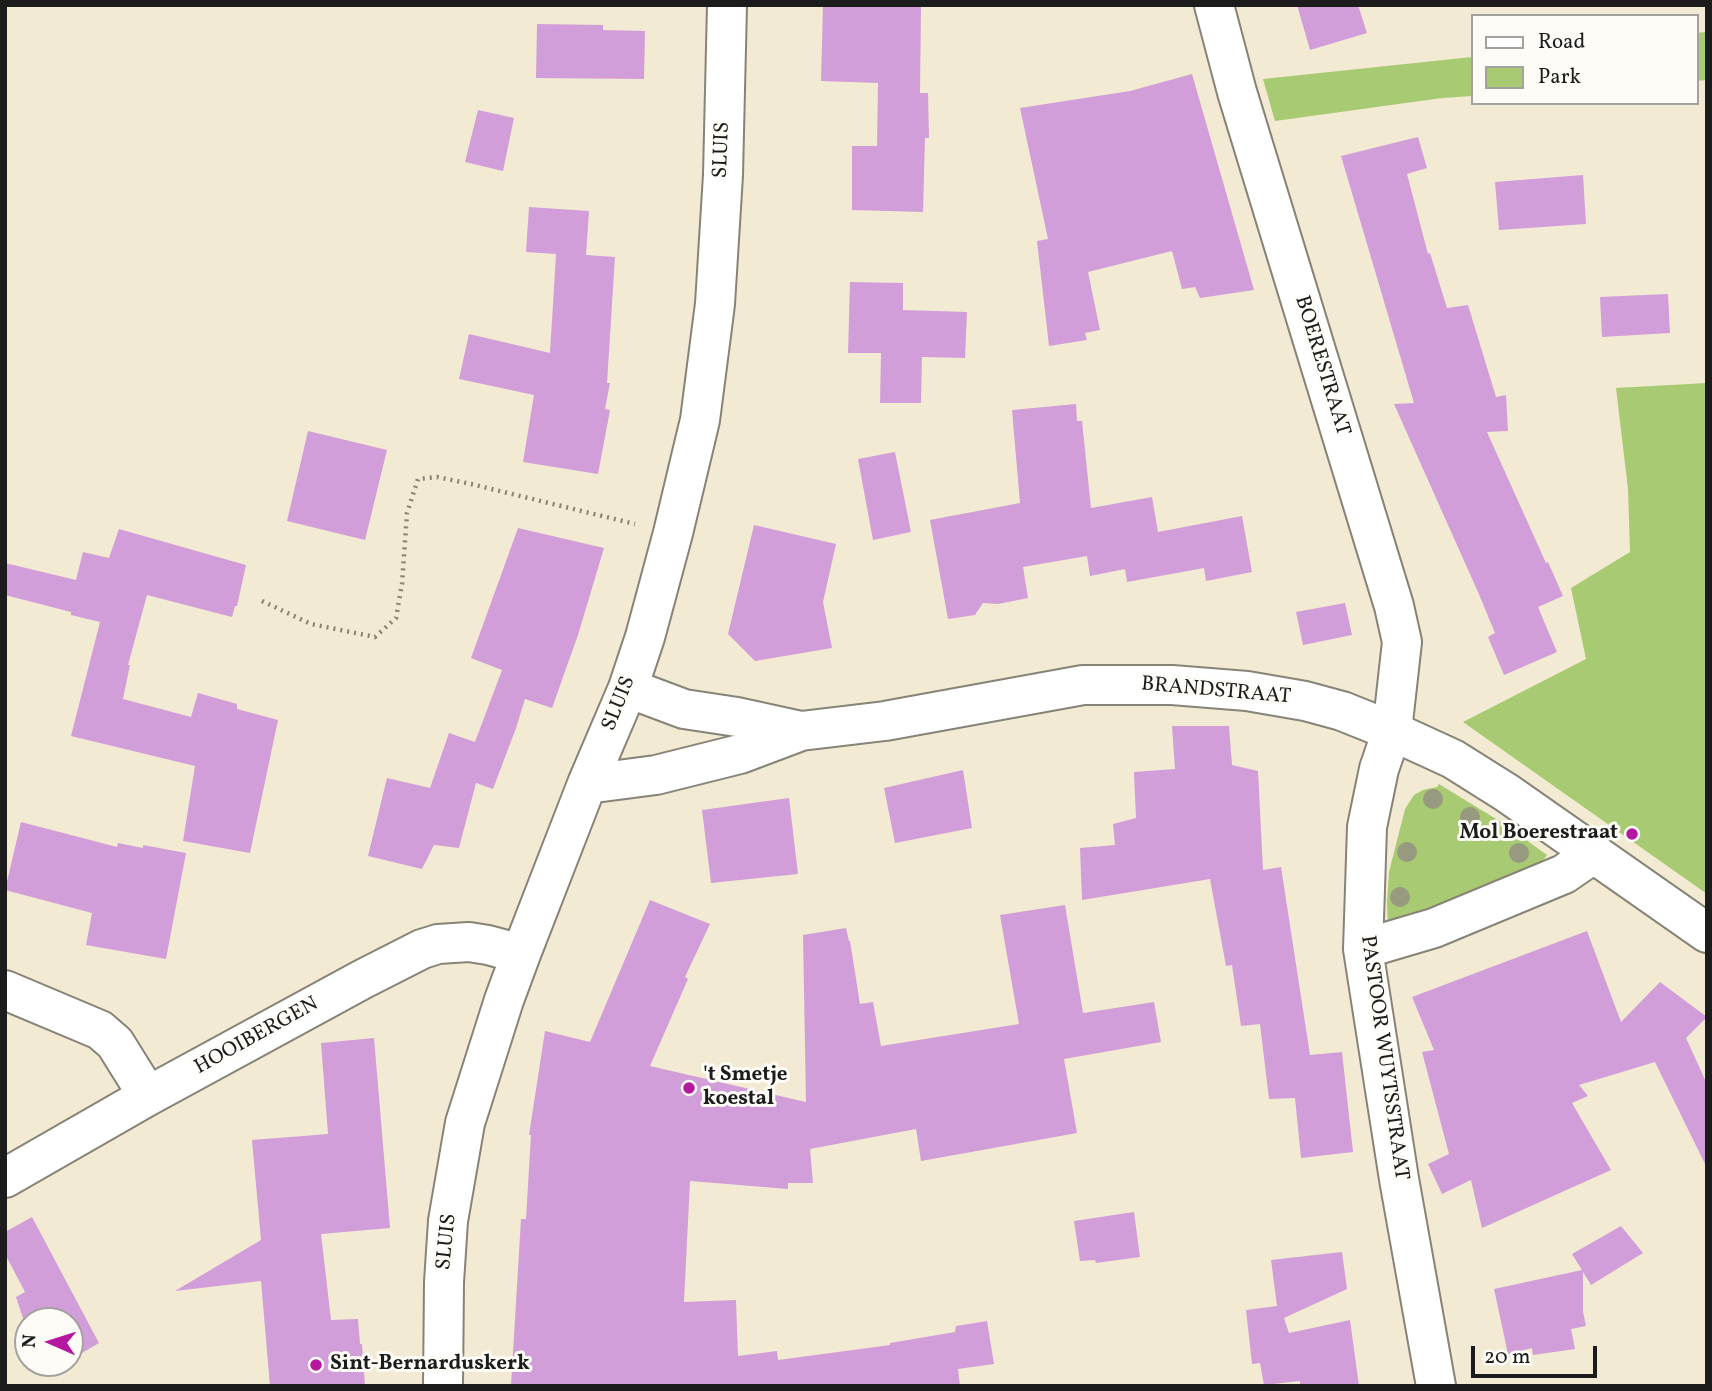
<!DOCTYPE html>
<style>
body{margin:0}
#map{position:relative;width:1712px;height:1391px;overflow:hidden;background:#f2ead2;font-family:Vollkorn,serif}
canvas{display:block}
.frame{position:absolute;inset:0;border:7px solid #1c1c1c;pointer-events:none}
.legend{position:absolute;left:1471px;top:14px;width:228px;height:91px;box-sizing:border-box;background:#fdfcf7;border:2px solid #a3a29f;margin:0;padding:9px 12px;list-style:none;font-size:21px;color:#1c1c1c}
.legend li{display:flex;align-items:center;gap:14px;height:35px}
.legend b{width:35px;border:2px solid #a3a29f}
.north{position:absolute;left:14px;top:1307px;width:70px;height:70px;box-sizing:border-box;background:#fdfcf7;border:2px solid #a3a29f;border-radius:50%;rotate:273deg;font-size:19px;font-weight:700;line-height:28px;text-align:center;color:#1c1c1c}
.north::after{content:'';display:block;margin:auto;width:24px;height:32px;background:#b5179e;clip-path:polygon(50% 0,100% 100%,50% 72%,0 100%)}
.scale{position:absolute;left:1471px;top:1346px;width:126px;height:32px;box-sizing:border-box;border:4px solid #1c1c1c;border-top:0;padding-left:9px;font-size:21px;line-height:24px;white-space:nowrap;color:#1c1c1c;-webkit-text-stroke:5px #fdfcf7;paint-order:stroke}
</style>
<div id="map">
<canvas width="1712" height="1391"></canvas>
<div class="frame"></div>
<ul class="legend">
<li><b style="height:9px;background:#fff"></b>Road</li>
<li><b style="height:19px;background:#a8ca72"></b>Park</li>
</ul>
<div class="north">N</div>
<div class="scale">20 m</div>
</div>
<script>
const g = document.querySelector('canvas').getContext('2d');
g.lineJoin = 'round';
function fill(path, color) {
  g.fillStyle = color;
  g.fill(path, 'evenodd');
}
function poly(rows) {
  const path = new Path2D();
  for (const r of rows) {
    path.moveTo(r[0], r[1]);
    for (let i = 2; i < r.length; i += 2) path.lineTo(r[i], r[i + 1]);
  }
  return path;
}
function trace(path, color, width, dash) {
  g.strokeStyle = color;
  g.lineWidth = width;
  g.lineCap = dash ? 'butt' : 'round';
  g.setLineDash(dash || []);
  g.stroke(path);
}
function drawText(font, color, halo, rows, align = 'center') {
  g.font = font + ' Vollkorn,serif';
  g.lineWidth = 6;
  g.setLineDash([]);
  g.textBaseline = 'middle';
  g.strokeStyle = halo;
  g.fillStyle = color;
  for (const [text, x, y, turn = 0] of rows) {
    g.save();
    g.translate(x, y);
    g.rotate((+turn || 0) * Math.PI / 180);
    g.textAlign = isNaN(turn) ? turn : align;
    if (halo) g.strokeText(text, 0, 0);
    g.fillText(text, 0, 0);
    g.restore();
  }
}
fill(poly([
 [1707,32,1707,80,1696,81,1696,33],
 [1472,57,1472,96,1442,98,1275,121,1263,79],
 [1707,383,1707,894,1463,722,1586,659,1571,588,1630,552,1628,489,1616,388],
 [1439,784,1501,822,1547,855,1536,871,1388,933,1387,902,1389,872,1405,809,1414,795,1423,790,1437,787]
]), '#a8ca72');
fill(poly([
 [823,5,921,5,920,93,928,93,929,138,925,138,923,212,852,210,852,146,877,146,878,83,821,81],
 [1297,5,1358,5,1367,33,1310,50],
 [537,24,603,25,603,30,645,31,644,79,536,78],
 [1192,74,1254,290,1200,298,1195,287,1182,289,1172,251,1088,272,1100,330,1085,333,1087,340,1049,346,1037,241,1048,239,1020,108,1130,91],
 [478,110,514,118,503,171,465,162],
 [1418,137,1427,168,1407,174,1428,254,1430,253,1447,308,1468,305,1496,397,1506,395,1508,431,1487,432,1546,563,1548,562,1563,596,1538,607,1557,652,1504,675,1488,637,1495,633,1478,592,1394,404,1414,403,1341,156],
 [1583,175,1586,224,1499,230,1495,182],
 [529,207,589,211,586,255,615,257,607,383,610,383,605,409,610,410,598,474,523,462,534,395,459,379,469,334,550,353,556,254,526,252],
 [850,282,903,283,903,310,967,312,965,358,922,357,921,403,880,403,881,353,848,353],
 [1668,294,1670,333,1602,337,1600,297],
 [1076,404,1077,421,1082,421,1091,508,1152,497,1158,532,1242,516,1252,572,1206,581,1204,568,1127,582,1125,569,1090,576,1087,556,1023,567,1028,598,998,604,983,603,975,615,948,619,930,520,1020,503,1012,410],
 [308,431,387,450,365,540,287,521],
 [895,452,911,532,873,540,858,459],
 [754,525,836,544,823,602,832,648,755,661,728,634],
 [518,528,604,548,578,635,552,708,525,699,516,728,493,789,476,783,459,848,434,845,422,869,368,856,387,778,430,788,449,733,475,742,502,670,471,658],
 [119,529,246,565,237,606,235,606,232,617,147,595,128,665,130,665,123,699,191,717,198,693,237,704,237,709,278,720,250,853,183,841,195,766,71,736,100,622,71,615,71,612,5,595,5,563,76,580,83,552,109,558],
 [1345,603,1352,635,1303,645,1296,612],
 [1172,726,1229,726,1232,765,1258,771,1263,870,1281,867,1310,1055,1342,1052,1353,1152,1301,1158,1295,1098,1269,1099,1260,1024,1241,1026,1232,965,1226,966,1210,879,1082,900,1080,848,1115,845,1113,824,1136,818,1134,772,1175,769],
 [963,770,972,828,895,843,884,788],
 [789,798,798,874,711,883,702,810],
 [21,822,117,847,118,843,143,848,143,845,186,853,166,959,86,945,92,913,5,890],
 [650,900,710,924,685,977,688,979,650,1066,806,1102,803,935,846,928,849,941,850,941,860,1004,873,1002,881,1046,1019,1024,1000,915,1065,905,1083,1013,1154,1002,1161,1042,1064,1059,1077,1133,921,1161,916,1129,810,1149,813,1183,788,1183,788,1189,690,1181,684,1302,736,1300,738,1356,777,1351,778,1360,890,1345,890,1343,955,1332,956,1326,987,1321,994,1364,958,1369,960,1386,511,1386,521,1219,526,1219,531,1135,529,1135,545,1031,590,1042],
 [1587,931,1621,1022,1660,982,1707,1017,1686,1038,1707,1084,1707,1168,1655,1062,1579,1085,1588,1096,1572,1103,1611,1170,1482,1228,1471,1180,1442,1194,1428,1164,1449,1154,1422,1052,1434,1050,1412,997],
 [374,1038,390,1228,321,1234,331,1320,358,1319,360,1344,362,1344,365,1386,270,1386,261,1281,175,1291,261,1240,252,1140,328,1134,321,1043],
 [1134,1212,1140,1257,1096,1263,1095,1260,1080,1261,1074,1221],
 [32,1217,99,1343,70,1360,70,1321,28,1321,28,1333,16,1297,25,1292,5,1254,5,1232],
 [1621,1226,1643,1253,1591,1285,1583,1272,1583,1312,1586,1326,1571,1329,1575,1349,1533,1355,1532,1348,1508,1354,1494,1289,1582,1270,1572,1254],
 [1342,1252,1347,1289,1284,1318,1289,1333,1350,1320,1359,1386,1300,1386,1300,1381,1264,1385,1260,1363,1252,1364,1246,1310,1277,1306,1271,1260],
 [38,1363,64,1363,42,1375]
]), '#d29ed9');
const minor = poly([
 [1214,5,1237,92,1394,606,1402,642,1392,731,1379,769,1367,827,1363,949,1399,1179,1436,1386],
 [628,688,684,709,737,717,801,731],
 [587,784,656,775,740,754,801,731,885,721,1083,685,1172,685,1247,691,1305,701,1342,711,1392,731,1453,759,1507,793,1707,933],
 [1363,949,1434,928,1564,874,1593,854],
 [5,990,100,1030,115,1043,148,1096],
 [5,1178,148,1096,363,979,422,949,438,944,469,942,488,945,521,954],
 [443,1386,444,1282,448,1221,465,1123,504,1000,521,954,587,784,628,688,645,637,673,533,700,420,715,304,723,175,727,5]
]);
trace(minor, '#878377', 42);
trace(poly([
 [262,601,311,624,375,637,396,618,402,584,407,513,418,479,437,477,471,484,635,524]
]), '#878377', 4.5, [2, 5]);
trace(minor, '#fff', 38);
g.fillStyle = '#979a7e';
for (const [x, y] of [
 [1433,799],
 [1470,817],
 [1407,852],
 [1519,853],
 [1400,897]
]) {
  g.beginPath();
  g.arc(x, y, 10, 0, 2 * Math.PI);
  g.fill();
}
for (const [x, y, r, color] of [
 [1632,834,7,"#b5179e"],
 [689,1088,7,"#b5179e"],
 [316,1365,7,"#b5179e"]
]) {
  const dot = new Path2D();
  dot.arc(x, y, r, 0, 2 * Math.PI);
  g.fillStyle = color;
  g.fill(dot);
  trace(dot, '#fdfcf7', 2.5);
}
drawText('21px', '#1c1c1c', '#fdfcf7', [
 ["SLUIS",723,150,-88],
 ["BOERESTRAAT",1321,366,73],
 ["BRANDSTRAAT",1216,692,5],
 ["SLUIS",620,704,-68],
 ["HOOIBERGEN",257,1037,-29],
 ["PASTOOR WUYTSSTRAAT",1383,1058,82],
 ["SLUIS",448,1242,-84]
]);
drawText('bold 21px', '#1c1c1c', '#fdfcf7', [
 ["Mol Boerestraat",1618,834,"right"],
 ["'t Smetje",703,1076],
 ["koestal",703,1100],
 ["Sint-Bernarduskerk",330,1365]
], 'left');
</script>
